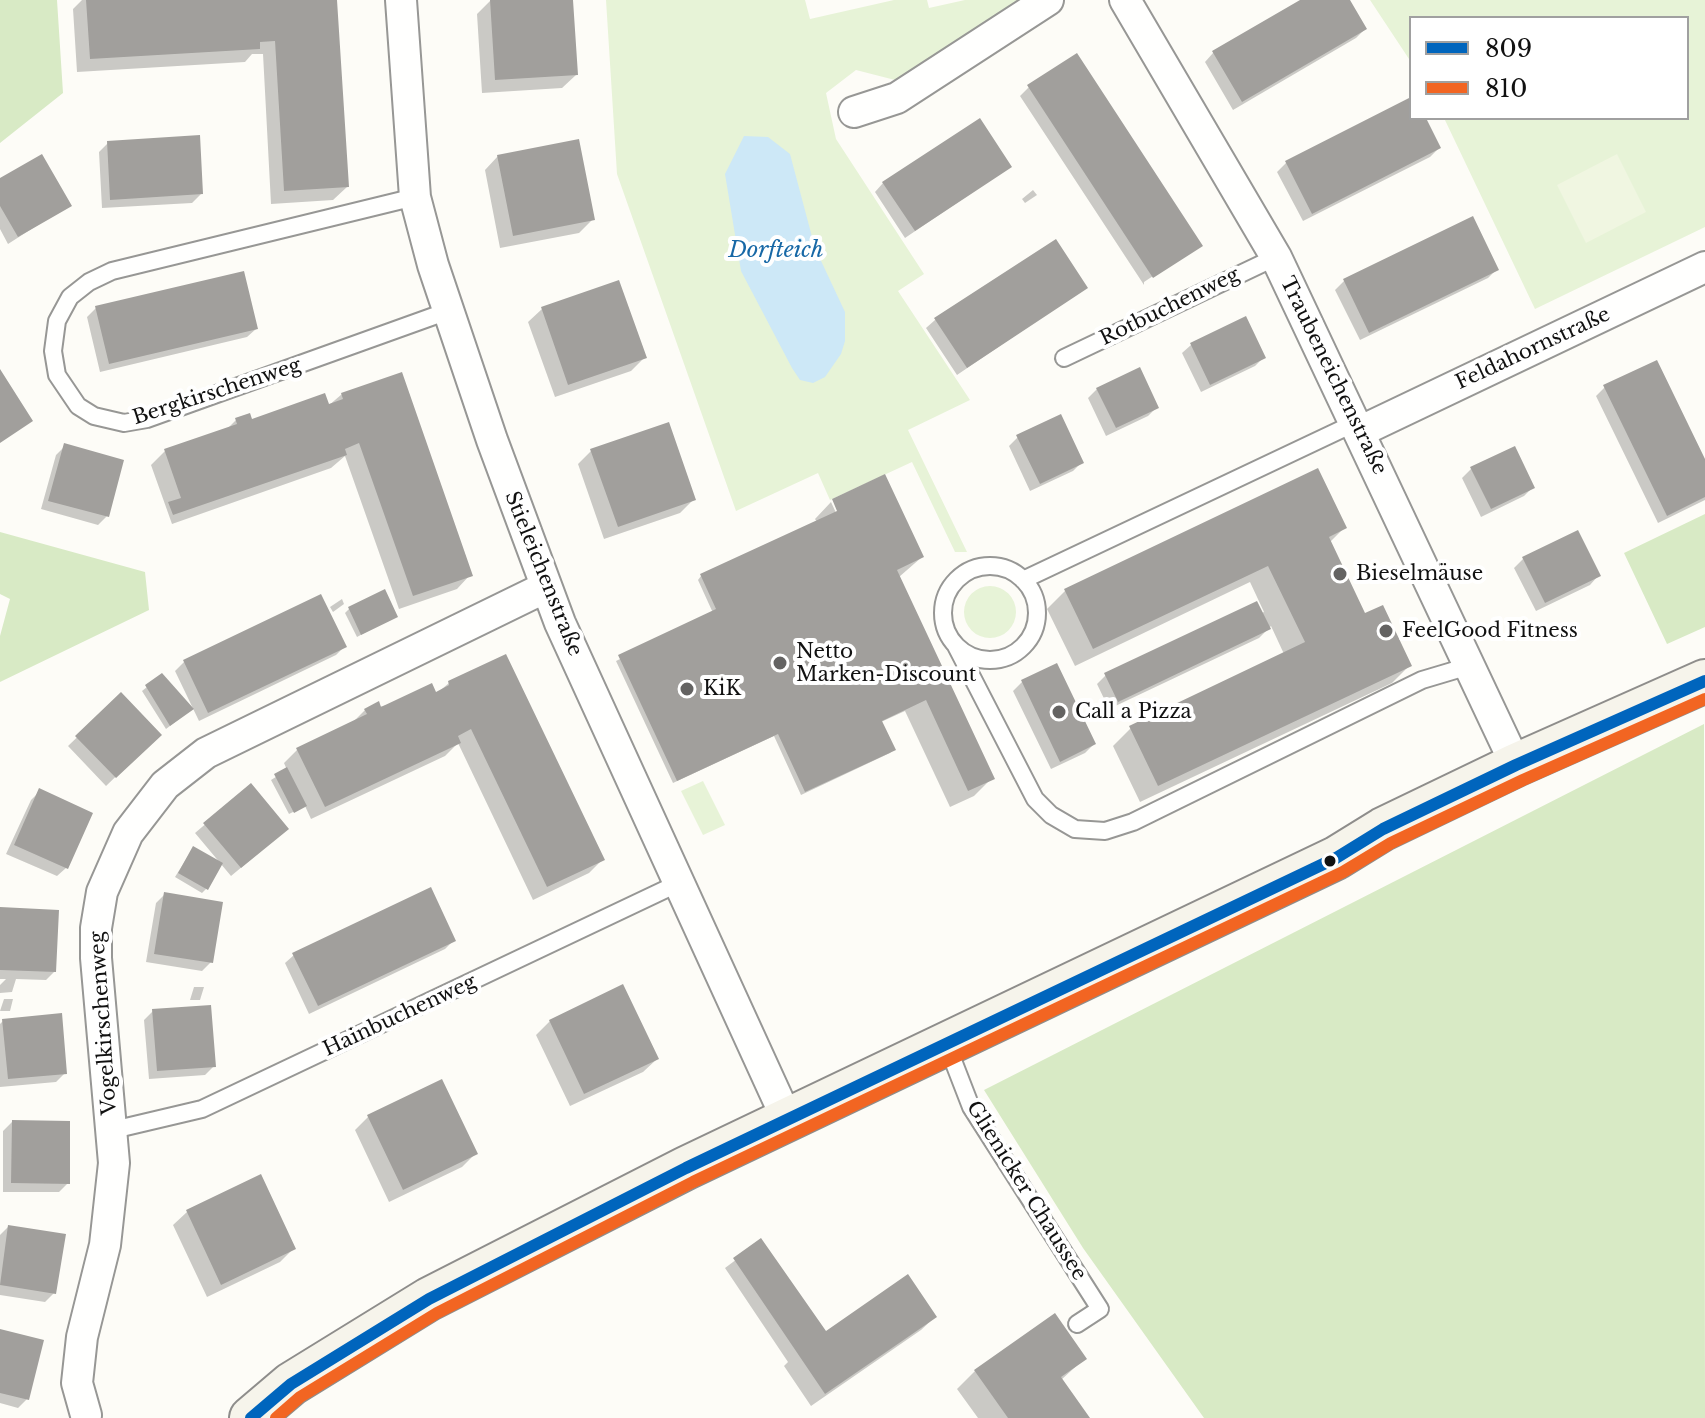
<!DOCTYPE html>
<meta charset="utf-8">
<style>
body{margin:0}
#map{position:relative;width:1705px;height:1418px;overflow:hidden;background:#fdfcf7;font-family:"Libre Baskerville",serif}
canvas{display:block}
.legend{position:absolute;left:1409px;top:16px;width:280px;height:104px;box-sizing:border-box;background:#fff;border:2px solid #a0a0a0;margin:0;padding:10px 14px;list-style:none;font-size:24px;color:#111}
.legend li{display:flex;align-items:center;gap:16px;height:40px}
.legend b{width:40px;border:2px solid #a0a0a0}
</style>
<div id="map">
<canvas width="1705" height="1418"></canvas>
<ul class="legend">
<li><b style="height:10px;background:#0065bd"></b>809</li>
<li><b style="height:10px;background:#f26522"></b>810</li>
</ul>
</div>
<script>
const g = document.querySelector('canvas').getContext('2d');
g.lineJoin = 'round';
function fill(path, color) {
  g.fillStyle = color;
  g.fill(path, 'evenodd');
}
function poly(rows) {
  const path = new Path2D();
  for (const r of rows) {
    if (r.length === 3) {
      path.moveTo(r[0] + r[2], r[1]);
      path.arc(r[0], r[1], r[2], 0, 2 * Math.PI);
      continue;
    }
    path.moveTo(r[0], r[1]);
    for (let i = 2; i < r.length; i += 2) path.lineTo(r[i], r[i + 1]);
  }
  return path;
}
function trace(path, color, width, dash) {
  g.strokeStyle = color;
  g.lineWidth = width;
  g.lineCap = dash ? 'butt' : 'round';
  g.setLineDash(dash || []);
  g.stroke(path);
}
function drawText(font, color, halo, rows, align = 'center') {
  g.font = font + ' "Libre Baskerville",serif';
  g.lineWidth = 8;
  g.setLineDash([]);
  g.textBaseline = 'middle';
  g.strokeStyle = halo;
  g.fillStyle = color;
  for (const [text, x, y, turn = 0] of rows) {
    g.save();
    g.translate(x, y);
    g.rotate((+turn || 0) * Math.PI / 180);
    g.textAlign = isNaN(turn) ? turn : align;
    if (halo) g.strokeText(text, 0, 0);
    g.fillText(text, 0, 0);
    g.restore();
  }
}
fill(poly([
 [606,0,805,0,810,19,894,0,927,0,929,8,965,0,1019,0,895,80,856,70,826,93,836,139,924,274,898,291,970,400,908,430,967,552,955,552,912,462,830,500,818,473,736,511,617,174],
 [1370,0,1705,0,1705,227,1535,309,1444,118,1687,118,1687,18,1411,18,1411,62],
 [990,612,26],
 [703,781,725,825,703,835,681,791]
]), '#e7f3d7');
fill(poly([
 [0,0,57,0,63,93,0,143],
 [1705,514,1705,627,1667,644,1624,553],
 [0,532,145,572,149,610,0,682,0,636,10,599,0,594],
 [1704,724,1705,1418,1204,1418,1083,1248,984,1090]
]), '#d8eac5');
fill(poly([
 [1617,154,1646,212,1586,243,1557,185]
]), '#f0f6e1');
fill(poly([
 [744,136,768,137,790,154,815,248,845,312,845,341,841,354,825,377,813,383,800,380,792,368,741,271,725,174]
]), '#cde8f7');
fill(poly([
 [82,0,335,0,347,187,333,200,271,204,263,54,252,54,245,62,77,72,73,9],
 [491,0,571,0,576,75,562,88,482,93,477,14],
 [1304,0,1348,0,1365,29,1356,38,1233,110,1205,62,1213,53],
 [1029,87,1200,245,1144,282,1144,285,1020,96],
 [1411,100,1411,118,1424,118,1439,148,1430,157,1303,221,1277,172,1286,163],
 [108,143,201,194,192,203,102,208,99,152],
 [498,156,593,219,579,233,500,248,485,170],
 [1010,167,905,238,875,192,883,183],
 [0,181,69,205,8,244,0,229],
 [1033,190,1037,195,1025,203,1022,199],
 [1497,269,1488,278,1360,340,1335,290,1344,281],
 [1085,288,957,375,926,328,935,320],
 [96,308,256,329,247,337,100,372,87,317],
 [542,309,644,358,631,371,555,397,528,322],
 [1191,345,1264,357,1255,366,1201,392,1182,353],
 [1605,387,1705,464,1705,500,1658,523,1596,396],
 [1097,389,1157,407,1148,416,1106,436,1088,398],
 [342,394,470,575,457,589,399,609,345,456,331,468,172,524,151,465,165,451,227,429,236,420,251,421,328,406],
 [1018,437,1082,462,1073,471,1030,491,1009,446],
 [65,446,107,516,98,525,41,509,56,455],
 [591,451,694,499,680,513,604,539,578,464],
 [1471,469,1533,487,1524,496,1481,517,1462,478],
 [835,500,922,557,899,577,992,778,974,796,950,807,905,711,881,722,894,749,890,753,801,795,774,736,673,783,616,661,713,613,698,580,701,576,817,522,815,519,831,502,915,683],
 [1344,528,1329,543,1364,616,1410,665,1392,683,1140,802,1113,746,1131,728,1284,654,1271,626,1259,638,1109,709,1097,684,1106,675,1264,612,1250,582,1075,666,1047,609,1065,591],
 [1523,559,1598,576,1590,585,1536,611,1514,568],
 [342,599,344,604,333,612,330,607],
 [349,609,396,616,357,637,345,613],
 [345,646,336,655,199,721,175,671,184,662],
 [1056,665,1094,744,1085,753,1051,769,1013,691,1022,682],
 [162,675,187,713,166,729,142,691],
 [449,683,603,859,589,873,533,900,458,743,445,756,311,819,305,806,289,814,271,780,287,770,284,763,297,750,352,723,365,710,436,694],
 [121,695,159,735,106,786,68,746],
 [250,786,278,837,231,876,195,833],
 [40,791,66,868,57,876,6,854,31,800],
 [190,853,206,889,202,893,175,877],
 [165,894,211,962,202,971,146,962,156,903],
 [0,909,55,971,46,980,16,979,12,992,0,993,0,985,6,979,0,979],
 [454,940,445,949,309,1014,285,963,294,955],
 [194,987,204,987,200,1000,190,1000],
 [4,999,13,999,10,1011,0,1011],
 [153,1011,214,1066,205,1075,149,1079,144,1020],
 [3,1021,65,1073,56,1082,0,1087,0,1024],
 [550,1021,657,1059,643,1072,570,1106,536,1035],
 [368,1117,476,1153,462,1167,389,1202,355,1130],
 [12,1122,68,1183,59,1192,3,1192,3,1131],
 [187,1212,294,1248,280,1262,207,1297,173,1225],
 [8,1227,54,1293,45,1302,0,1295,0,1235],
 [761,1241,825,1334,935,1317,921,1330,811,1406,784,1366,788,1362,725,1268],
 [0,1331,27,1399,18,1408,0,1403],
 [1084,1359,1061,1380,1088,1418,978,1418,957,1389,975,1371]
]), '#0003');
fill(poly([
 [86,0,337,0,349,187,284,191,275,41,260,42,260,49,90,59],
 [490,0,573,0,578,75,495,80],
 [1300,0,1350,0,1367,29,1242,102,1212,51],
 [1077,53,1203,246,1153,278,1027,85],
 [1411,97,1411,118,1426,118,1441,148,1312,214,1285,161],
 [980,118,1012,167,915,231,882,182],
 [200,135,203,194,110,200,107,141],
 [579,139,595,220,513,236,497,155],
 [42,154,72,206,18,237,0,206,0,178],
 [1473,216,1499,270,1369,333,1343,279],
 [1056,239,1088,288,967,368,934,318],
 [244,271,258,329,109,364,95,306],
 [619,280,647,358,568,385,541,307],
 [1246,316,1266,358,1210,385,1190,343],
 [1657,360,1705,459,1705,497,1667,516,1603,385],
 [1140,367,1159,408,1116,428,1096,388],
 [0,369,33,421,0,443],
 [402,372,473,576,413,596,359,443,345,449,347,455,173,515,168,502,181,498,164,449,237,424,235,418,250,413,252,419,325,393,329,404,343,399,341,393],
 [1061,414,1084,463,1040,484,1016,435],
 [669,422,696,500,618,527,590,449],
 [64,443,124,460,109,517,48,501],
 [1515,446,1535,488,1491,509,1470,467],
 [1318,468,1347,528,1329,537,1365,613,1383,605,1412,666,1158,786,1129,726,1305,642,1268,566,1093,649,1064,589],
 [885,474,924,557,897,570,995,779,968,791,926,700,882,721,896,750,805,792,778,734,677,781,618,655,716,609,700,574,837,511,832,499],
 [1578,530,1601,576,1545,603,1522,557],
 [385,589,398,617,361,635,348,607],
 [321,594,347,647,208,713,183,660],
 [1257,601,1271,629,1118,702,1104,673],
 [506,654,605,860,547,887,471,729,458,736,461,743,325,807,296,748,367,714,364,709,379,701,381,707,432,683,436,692,449,685,448,681],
 [1057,663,1096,744,1060,762,1021,680],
 [162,673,194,709,170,726,145,685],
 [121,692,162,735,116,778,75,736],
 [287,767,307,806,294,813,274,774],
 [251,783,289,829,241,868,203,823],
 [39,788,93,813,68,869,14,845],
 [193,846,223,863,208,890,178,873],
 [431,887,456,941,318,1006,292,953],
 [164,892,223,902,213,963,154,954],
 [0,907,59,910,56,972,0,970],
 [623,984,659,1059,584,1094,549,1020],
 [211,1005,216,1067,157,1071,152,1009],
 [62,1013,67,1074,8,1079,2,1019],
 [442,1079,478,1154,403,1190,367,1115],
 [12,1120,70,1121,70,1184,11,1183],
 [261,1174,296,1249,221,1285,186,1210],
 [8,1225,66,1234,56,1294,0,1285],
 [761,1238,826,1331,908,1274,937,1317,825,1394,733,1258],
 [1055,1313,1087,1359,1061,1377,1090,1418,1008,1418,974,1370],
 [0,1329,44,1340,29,1400,0,1393]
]), '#a19f9c');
const service = poly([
 [415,197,112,271,89,282,70,297,57,321,53,351,57,375,78,406,94,416,124,423,147,419,448,311],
 [1064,358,1276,257],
 [990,613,47],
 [1023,580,1357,422],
 [956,646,1035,799,1051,815,1075,829,1105,831,1133,822,1422,680,1469,666],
 [947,1045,971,1107,1100,1309,1077,1324],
 [113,1130,202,1109,681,882]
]);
const minor = poly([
 [401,0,415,197,433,265,492,440,560,623,786,1117],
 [1125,0,1276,257,1516,765],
 [854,112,897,98,1048,0],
 [1361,431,1705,267],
 [86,1415,77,1383,82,1337,105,1245,114,1163,96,958,96,928,102,892,128,833,165,785,206,753,544,588]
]);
const secondary = poly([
 [251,1418,291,1384,429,1299,686,1168,1336,858,1383,829,1516,765,1705,681]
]);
trace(service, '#979795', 20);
trace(minor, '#979795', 34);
trace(secondary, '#8e8d8b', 46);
trace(service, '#fffffe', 16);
trace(minor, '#fffffe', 30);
trace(secondary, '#f6f4eb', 42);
trace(poly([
 [251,1418,291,1384,429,1299,686,1168,1336,858,1383,829,1516,765,1705,681]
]), '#0065bd', 12);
trace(poly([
 [276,1418,300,1397,437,1313,693,1182,1343,872,1391,843,1523,780,1705,699]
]), '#f26522', 12);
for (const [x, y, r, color] of [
 [1340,574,8,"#646362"],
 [1386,631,8,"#646362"],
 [780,663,8,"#646362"],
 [687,689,8,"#646362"],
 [1059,712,8,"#646362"],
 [1330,861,7,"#111"]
]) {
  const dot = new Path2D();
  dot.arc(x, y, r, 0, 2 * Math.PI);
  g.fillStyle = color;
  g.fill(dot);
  trace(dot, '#fff', 3);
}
drawText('20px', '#111', '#fff', [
 ["Rotbuchenweg",1170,307,-26],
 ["Feldahornstraße",1533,349,-25],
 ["Traubeneichenstraße",1333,376,64],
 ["Bergkirschenweg",217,392,-18],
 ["Stieleichenstraße",543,574,68],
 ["Hainbuchenweg",400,1016,-25],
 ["Vogelkirschenweg",104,1023,-94],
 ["Glienicker Chaussee",1026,1191,58]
]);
drawText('20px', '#111', '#fff', [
 ["Bieselmäuse",1356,574],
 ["FeelGood Fitness",1402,631],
 ["Netto",796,652],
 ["Marken-Discount",796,675],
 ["KiK",703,689],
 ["Call a Pizza",1075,712]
], 'left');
drawText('italic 22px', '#1768a6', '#fff', [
 ["Dorfteich",776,251]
]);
</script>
